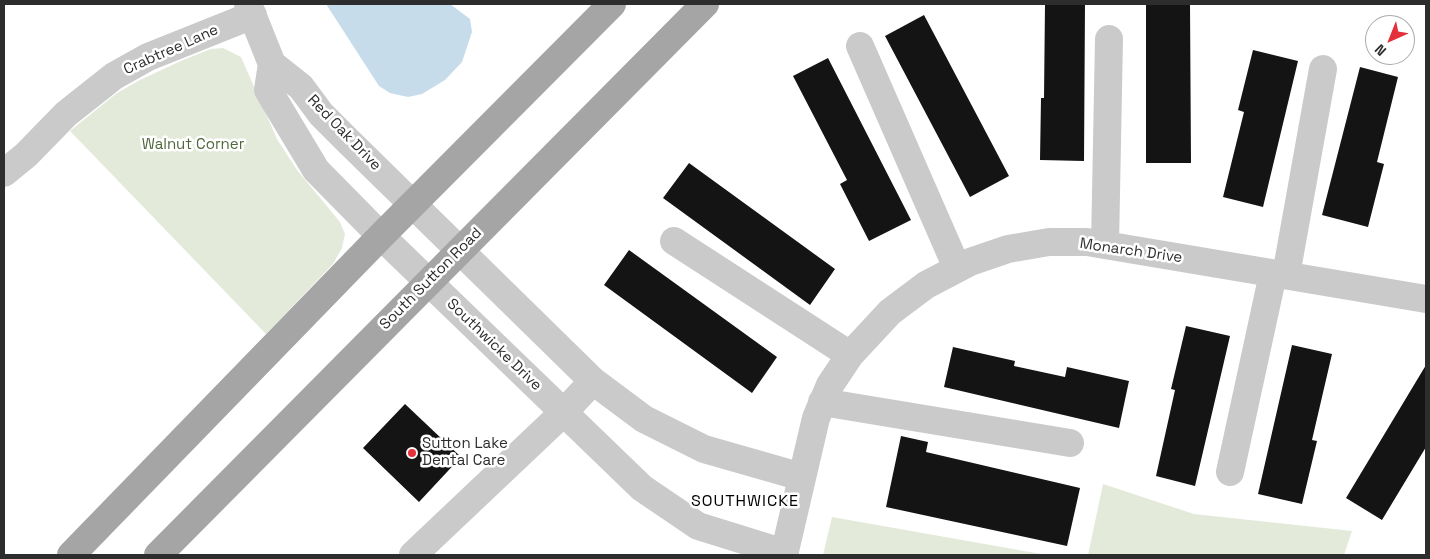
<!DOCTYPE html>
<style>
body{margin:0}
#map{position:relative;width:1430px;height:559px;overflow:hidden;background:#fff;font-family:"Space Grotesk",sans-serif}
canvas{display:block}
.frame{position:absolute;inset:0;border:5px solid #2d2d2d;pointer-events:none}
.north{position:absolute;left:1365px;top:15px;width:50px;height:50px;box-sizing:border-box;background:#fff;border:1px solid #ababab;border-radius:50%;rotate:224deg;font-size:14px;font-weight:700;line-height:20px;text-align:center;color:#2d2d2d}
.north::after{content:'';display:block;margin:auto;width:18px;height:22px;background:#e3303a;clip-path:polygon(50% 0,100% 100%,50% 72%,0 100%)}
</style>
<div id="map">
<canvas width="1430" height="559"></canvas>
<div class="frame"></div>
<div class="north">N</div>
</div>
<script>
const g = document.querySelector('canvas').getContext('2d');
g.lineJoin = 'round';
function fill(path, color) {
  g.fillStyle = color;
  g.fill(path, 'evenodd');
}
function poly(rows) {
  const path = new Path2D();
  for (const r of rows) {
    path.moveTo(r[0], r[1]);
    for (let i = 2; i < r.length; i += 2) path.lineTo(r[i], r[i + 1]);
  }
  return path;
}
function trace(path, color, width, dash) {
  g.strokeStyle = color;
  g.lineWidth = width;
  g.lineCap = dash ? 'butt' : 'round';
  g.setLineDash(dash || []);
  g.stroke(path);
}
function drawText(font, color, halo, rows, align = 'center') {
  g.font = font + ' "Space Grotesk",sans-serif';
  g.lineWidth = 5;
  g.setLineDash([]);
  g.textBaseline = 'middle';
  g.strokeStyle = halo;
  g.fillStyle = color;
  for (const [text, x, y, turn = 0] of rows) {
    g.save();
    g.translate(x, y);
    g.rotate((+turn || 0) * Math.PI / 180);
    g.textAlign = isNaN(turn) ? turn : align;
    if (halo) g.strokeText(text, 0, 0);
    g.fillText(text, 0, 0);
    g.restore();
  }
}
fill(poly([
 [223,48,241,57,277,139,297,170,340,222,345,234,342,248,333,264,266,334,70,131,117,93,140,80,183,60,211,49],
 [1103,484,1194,514,1352,531,1344,555,1088,555],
 [832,517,1047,555,823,555]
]), '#e3eada');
fill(poly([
 [326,4,450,4,470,19,472,32,462,62,445,80,422,94,408,97,390,93,379,86]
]), '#c6dcea');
fill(poly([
 [1045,4,1085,4,1084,161,1040,160,1041,98,1044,98],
 [1146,4,1190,4,1191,163,1146,163],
 [924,15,1009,176,970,197,885,36],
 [1253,50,1298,61,1263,207,1223,197,1244,112,1238,110],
 [828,58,911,220,869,241,840,184,847,180,793,76],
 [1360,67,1398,77,1377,162,1384,164,1368,227,1322,215],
 [689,163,835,269,810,305,663,198],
 [629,250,777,357,752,393,604,285],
 [1186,326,1230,336,1195,486,1156,476,1175,390,1171,389],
 [1292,345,1332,354,1312,440,1317,441,1302,504,1258,494],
 [953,347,1015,361,1014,366,1065,377,1067,367,1129,381,1119,428,944,387],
 [1426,365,1426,447,1382,520,1346,498],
 [405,404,461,457,419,502,363,448],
 [901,436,928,442,926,452,1080,488,1067,546,886,507]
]), '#141414');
trace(poly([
 [248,4,272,64,301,87,321,114,346,139,593,381,644,419,704,449,802,477],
 [860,46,957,268],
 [272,64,268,90,316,170,381,236,642,488,698,526,785,553],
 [4,173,26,155,66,114,114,76,148,57,253,15],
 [674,241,850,355],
 [1105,245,1109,39],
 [1286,275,1323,69],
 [822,402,1070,443],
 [1230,472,1273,274],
 [413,555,564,412,593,381],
 [784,555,816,418,830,385,850,355,890,312,926,285,970,262,1008,249,1049,242,1087,242,1426,299]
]), '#cacaca', 28);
trace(poly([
 [71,555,381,236,612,4],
 [158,555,705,4]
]), '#a5a5a5', 28);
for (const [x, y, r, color] of [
 [412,453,5,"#e3303a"]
]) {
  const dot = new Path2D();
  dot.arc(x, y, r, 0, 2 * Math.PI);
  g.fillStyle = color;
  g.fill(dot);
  trace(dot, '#fff', 2);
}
drawText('15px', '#2d2d2d', '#fff', [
 ["Crabtree Lane",171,50,-24],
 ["Red Oak Drive",344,133,46],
 ["Monarch Drive",1131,251,8],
 ["South Sutton Road",431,279,-45],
 ["Southwicke Drive",494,345,44]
]);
drawText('15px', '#4f673b', '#fff', [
 ["Walnut Corner",193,145]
]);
drawText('15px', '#2d2d2d', '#fff', [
 ["Sutton Lake",422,444],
 ["Dental Care",422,461]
], 'left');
g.letterSpacing = '1px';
drawText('16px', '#000', '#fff', [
 ["SOUTHWICKE",745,502]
]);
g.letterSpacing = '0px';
</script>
